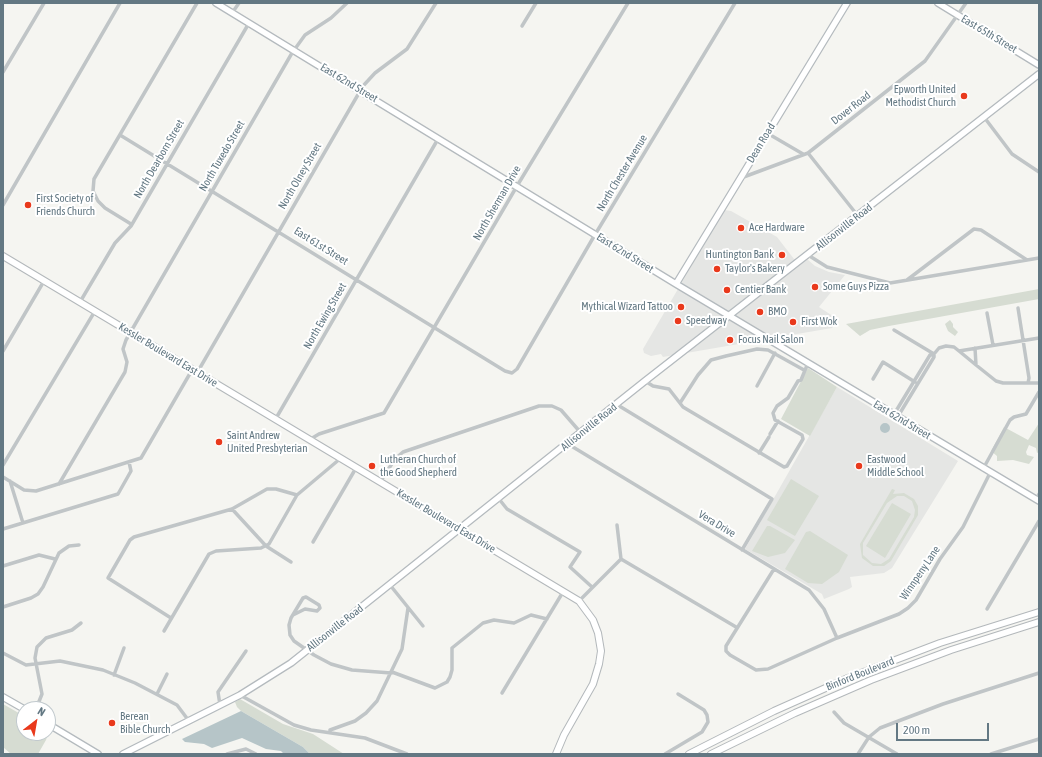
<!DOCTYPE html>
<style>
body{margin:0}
#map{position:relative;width:1042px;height:757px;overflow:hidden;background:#f5f5f1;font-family:"Asap Condensed",sans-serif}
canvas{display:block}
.frame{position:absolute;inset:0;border:4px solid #637883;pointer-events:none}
.north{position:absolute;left:16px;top:701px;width:40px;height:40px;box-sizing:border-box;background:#fff;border:1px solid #c1c9cd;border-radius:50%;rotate:31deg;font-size:11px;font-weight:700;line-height:16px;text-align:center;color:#637883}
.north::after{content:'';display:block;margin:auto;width:14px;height:18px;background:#e9391c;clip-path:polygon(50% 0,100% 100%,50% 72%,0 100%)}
.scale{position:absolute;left:896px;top:723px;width:93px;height:18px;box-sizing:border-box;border:2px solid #637883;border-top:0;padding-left:5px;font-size:12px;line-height:14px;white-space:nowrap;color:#637883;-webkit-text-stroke:3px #fff;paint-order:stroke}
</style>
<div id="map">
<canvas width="1042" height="757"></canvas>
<div class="frame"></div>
<div class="north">N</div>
<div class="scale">200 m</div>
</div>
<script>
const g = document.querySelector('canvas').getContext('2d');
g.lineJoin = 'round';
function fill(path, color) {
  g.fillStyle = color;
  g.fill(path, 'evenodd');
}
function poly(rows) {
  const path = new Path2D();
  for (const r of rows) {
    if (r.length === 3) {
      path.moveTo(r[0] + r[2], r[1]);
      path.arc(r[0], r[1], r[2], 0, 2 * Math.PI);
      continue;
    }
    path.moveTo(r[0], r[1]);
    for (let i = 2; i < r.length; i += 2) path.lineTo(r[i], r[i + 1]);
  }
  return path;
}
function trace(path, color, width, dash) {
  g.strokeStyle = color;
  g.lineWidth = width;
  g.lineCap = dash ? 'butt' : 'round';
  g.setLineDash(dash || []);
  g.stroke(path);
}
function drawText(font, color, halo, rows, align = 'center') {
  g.font = font + ' "Asap Condensed",sans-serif';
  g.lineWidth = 4;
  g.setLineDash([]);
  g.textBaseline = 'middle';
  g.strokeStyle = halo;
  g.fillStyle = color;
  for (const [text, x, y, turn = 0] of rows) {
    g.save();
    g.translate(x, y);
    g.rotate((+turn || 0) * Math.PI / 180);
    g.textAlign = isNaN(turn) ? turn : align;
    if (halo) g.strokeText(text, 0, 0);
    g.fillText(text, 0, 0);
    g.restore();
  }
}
fill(poly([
 [724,210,731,211,777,237,794,259,807,259,815,266,829,272,845,275,819,307,839,320,832,328,663,357,661,354,651,356,644,353,643,349],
 [837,387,958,461,892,568,884,573,850,577,852,587,849,589,824,599,822,594,745,549]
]), '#e5e6e4');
fill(poly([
 [1039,289,1039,299,889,326,870,330,860,336,846,324],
 [950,320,953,324,953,327,958,332,955,336,948,331,945,324],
 [808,368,837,387,810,436,781,419],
 [1039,423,1039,452,1037,453,1036,448,1029,445,1026,452,1027,455,1034,457,1029,464,1013,460,997,461,997,456,991,451,1004,427,1028,440],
 [791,479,819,496,795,536,767,520],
 [892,489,895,490,893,494,904,493,914,499,918,506,918,515,891,561,884,566,873,566,862,558,860,544],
 [897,496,904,496,912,501,915,510,914,517,889,559,881,564,872,563,863,555,863,543,887,503],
 [892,503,911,514,885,558,866,546],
 [767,526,770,526,795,540,785,553,768,557,752,551],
 [810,531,848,555,839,572,822,584,808,583,785,569,806,532],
 [240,699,283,724,313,734,344,754,310,754,303,747,241,711,237,707,235,702],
 [3,704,24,716,24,733,48,733,48,727,50,728,46,740,38,754,11,754,3,747]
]), '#d6dcd2');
fill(poly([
 [885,428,5],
 [241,711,303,747,310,754,284,754,281,751,266,749,242,738,212,748,204,744,185,742,182,739]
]), '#b6c5c8');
const secondary = poly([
 [216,3,676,284,1039,501],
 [938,3,1039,65],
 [676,284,847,3],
 [3,697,24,709],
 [48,724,98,754],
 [123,754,240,695,291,663,645,381,1039,74]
]);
const primary = poly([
 [3,256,579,601,593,620,598,633,601,651,599,664,593,684,564,735,556,754],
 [689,754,774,711,848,678,940,643,1039,612],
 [711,754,795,713,871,680,951,650,1039,622]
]);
trace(secondary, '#b4babe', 8);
trace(primary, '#b3b8bb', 8);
trace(poly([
 [232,13,239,3],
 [522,26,536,3],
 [3,72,44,3],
 [984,117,1012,154,1039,172],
 [767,133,803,154],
 [120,135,505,371,512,373,517,369,593,238,735,3],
 [808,153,858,216],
 [741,178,808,153,925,61,966,3],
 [3,205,120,3],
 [131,224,105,208,98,201,93,191,94,179,197,3],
 [808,255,827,267,890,283,1039,258],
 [907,280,974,229,981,230,1027,260],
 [80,302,115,243,131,226,249,23],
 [1018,308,1029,378,1028,383],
 [987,313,993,345],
 [894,330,934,354,939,348,946,346,954,347,959,351,1039,338],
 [975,348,976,365,996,381,1003,383,1039,383],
 [3,351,44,281],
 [959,351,976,365],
 [934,354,934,357,900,413,895,416,896,411,930,355,934,354],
 [197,373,363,86,375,73,407,49,436,3],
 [873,379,883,362,915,382],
 [645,381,653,386,669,389,683,407,784,467,787,466,803,439,802,435,775,420,773,413,777,406,788,398,798,381,801,380,808,363],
 [757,386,775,353],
 [680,403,698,375,711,360,726,356,757,349,768,350,804,370],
 [616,404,772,499,742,550],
 [275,420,438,139],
 [770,434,778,421],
 [309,440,319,434,384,413,517,186,628,3],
 [568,444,809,590,824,609,837,638],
 [759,453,769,437],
 [3,465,95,311],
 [983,469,1010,420,1014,417,1026,414,1039,392],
 [3,477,24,490,36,491,141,458,192,370],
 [10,481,23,523],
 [380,482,395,459,403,452,539,406,552,406,561,410,581,433],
 [59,484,125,372,127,362,123,349,126,340,292,53,305,35,331,18,347,3],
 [499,499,507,509,580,552,570,567,592,587],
 [1036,500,1039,494],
 [232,509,266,546,291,562],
 [617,525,621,559],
 [3,529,118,494,131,471,129,462],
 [313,542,356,468],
 [621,559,736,627],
 [3,566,39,555,55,559],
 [774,569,726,646,726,651,730,655,756,670,768,669,837,638,899,614,908,608,916,600,940,559,963,527,990,473],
 [390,585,423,626],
 [579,601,621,559],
 [3,607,31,598,38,594,43,587,59,553,69,546,79,545],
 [987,609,1039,521],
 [293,615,305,609,317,611,320,608,319,605,306,597,303,598,291,618,289,625,290,635,294,641,314,655,331,664,352,670,391,673],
 [171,618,108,578,130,540,134,537,232,509,267,489,276,489,297,495],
 [164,631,209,554,216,551,261,548,269,544,297,495,341,458],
 [3,653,26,665,60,661,103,670,135,683,177,705,189,721],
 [392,672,435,688,447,682,450,677,452,670,452,648,483,623,494,620,514,623,531,615,547,619],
 [114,675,124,648],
 [502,693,563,592],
 [157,694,167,674],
 [240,695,294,725,311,730,365,738,407,754],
 [220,705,218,692,246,651],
 [36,709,42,694,35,658,37,647,46,638,72,630,81,623],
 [834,712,844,723,897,754],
 [330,730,355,721,366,713,377,701,402,649,408,608],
 [227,754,246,749,256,754],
 [665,754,702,732,708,722,707,715,704,710,678,694],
 [858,754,869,737,880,728,943,704,1039,673],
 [991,754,1039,739]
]), '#c0c5c7', 3.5);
trace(secondary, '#fff', 5.5);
trace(primary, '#fff', 6);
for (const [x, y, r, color] of [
 [964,96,4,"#e9391c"],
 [28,205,4,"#e9391c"],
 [741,228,4,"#e9391c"],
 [782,255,4,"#e9391c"],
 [717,269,4,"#e9391c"],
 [815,287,4,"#e9391c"],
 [727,290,4,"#e9391c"],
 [681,307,4,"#e9391c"],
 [760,312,4,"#e9391c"],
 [678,321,4,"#e9391c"],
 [793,322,4,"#e9391c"],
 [730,340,4,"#e9391c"],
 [219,442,4,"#e9391c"],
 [372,466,4,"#e9391c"],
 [859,466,4,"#e9391c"],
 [112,723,4,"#e9391c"]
]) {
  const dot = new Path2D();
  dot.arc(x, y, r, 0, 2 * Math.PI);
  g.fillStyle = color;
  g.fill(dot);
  trace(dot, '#fff', 1.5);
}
drawText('11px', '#637883', '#fff', [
 ["East 65th Street",989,34,31],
 ["East 62nd Street",349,83,31],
 ["Dover Road",851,108,-38],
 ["Dean Road",761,143,-59],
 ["North Tuxedo Street",222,156,-60],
 ["North Dearborn Street",159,159,-60],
 ["North Chester Avenue",622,173,-59],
 ["North Olney Street",300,176,-60],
 ["North Sherman Drive",497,203,-60],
 ["Allisonville Road",844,227,-38],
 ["East 61st Street",321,246,32],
 ["East 62nd Street",625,253,32],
 ["North Ewing Street",325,316,-60],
 ["Kessler Boulevard East Drive",168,355,31],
 ["East 62nd Street",902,420,31],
 ["Allisonville Road",589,427,-39],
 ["Kessler Boulevard East Drive",446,521,31],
 ["Vera Drive",717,524,31],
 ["Winnpeny Lane",920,573,-56],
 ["Allisonville Road",335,628,-38],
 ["Binford Boulevard",860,674,-22]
]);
drawText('11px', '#637883', '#fff', [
 ["Epworth United",956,90,"right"],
 ["Methodist Church",956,103,"right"],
 ["First Society of",36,199],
 ["Friends Church",36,212],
 ["Ace Hardware",749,228],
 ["Huntington Bank",774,255,"right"],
 ["Taylor's Bakery",725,269],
 ["Some Guys Pizza",823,287],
 ["Centier Bank",735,290],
 ["Mythical Wizard Tattoo",673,307,"right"],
 ["BMO",768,312],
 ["Speedway",686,321],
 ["First Wok",801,322],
 ["Focus Nail Salon",738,340],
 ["Saint Andrew",227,436],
 ["United Presbyterian",227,449],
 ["Lutheran Church of",380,460],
 ["the Good Shepherd",380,473],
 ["Eastwood",867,460],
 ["Middle School",867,473],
 ["Berean",120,717],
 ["Bible Church",120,730]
], 'left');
</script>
